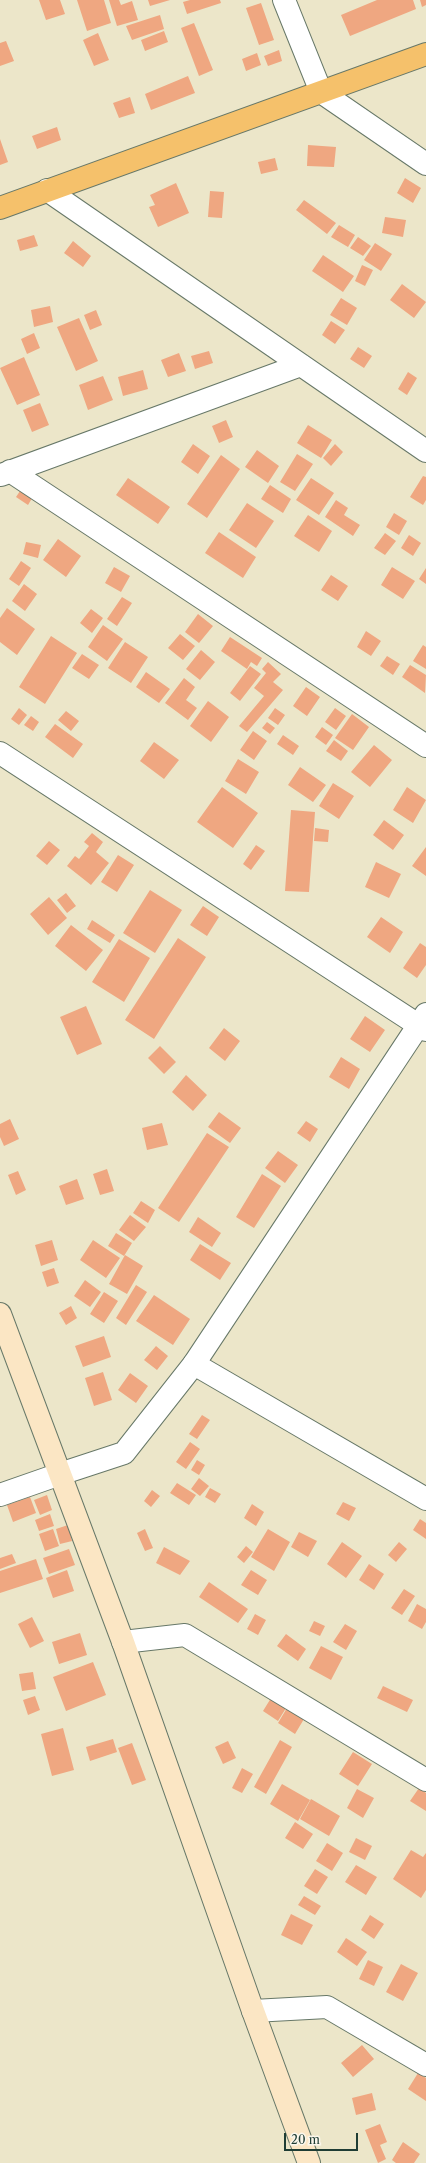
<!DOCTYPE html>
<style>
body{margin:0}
#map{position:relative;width:426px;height:2163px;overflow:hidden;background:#ece6c9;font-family:"Libre Caslon Text",serif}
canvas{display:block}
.scale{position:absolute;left:284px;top:2133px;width:74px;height:18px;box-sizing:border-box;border:2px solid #1f3d34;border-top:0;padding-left:5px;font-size:12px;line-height:14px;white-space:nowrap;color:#1f3d34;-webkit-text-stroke:3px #fbf7ec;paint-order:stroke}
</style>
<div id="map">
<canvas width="426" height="2163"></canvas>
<div class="scale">20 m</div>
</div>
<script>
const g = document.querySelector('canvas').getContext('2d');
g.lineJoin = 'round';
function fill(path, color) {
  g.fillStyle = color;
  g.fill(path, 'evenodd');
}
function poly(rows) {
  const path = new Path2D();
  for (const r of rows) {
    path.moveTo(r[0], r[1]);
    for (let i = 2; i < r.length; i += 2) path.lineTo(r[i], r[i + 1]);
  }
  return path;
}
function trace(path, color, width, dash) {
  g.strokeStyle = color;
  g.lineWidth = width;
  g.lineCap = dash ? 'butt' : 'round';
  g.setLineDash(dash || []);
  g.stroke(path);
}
fill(poly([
 [39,0,60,0,65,14,46,20],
 [77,0,104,0,111,23,87,31],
 [109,0,119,0,121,5,132,1,138,20,117,26],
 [148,0,170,0,150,6],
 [190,0,220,0,221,3,187,14,183,2],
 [377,0,413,0,416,9,350,36,341,15],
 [420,0,426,0,426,5,422,7],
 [261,3,274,40,259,45,246,8],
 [160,15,164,29,132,40,126,26],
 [194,23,213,70,199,76,181,28],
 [164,31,168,42,145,51,141,40],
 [98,33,109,60,94,66,83,40],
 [6,41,14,61,0,66,0,43],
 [279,50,282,61,268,66,264,56],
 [257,53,261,65,246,71,242,59],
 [188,76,195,93,151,110,145,94],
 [130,97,135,113,119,118,113,103],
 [57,127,61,140,37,149,32,136],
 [0,139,8,162,0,165],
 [308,145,336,147,334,167,307,166],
 [275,158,278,170,261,174,258,162],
 [405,178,421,188,413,203,397,193],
 [176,183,189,213,158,227,149,207,155,205,150,195],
 [210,191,224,192,222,218,208,217],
 [304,200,336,223,327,234,296,210],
 [385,217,406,220,403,237,382,233],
 [339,225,355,235,348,247,331,237],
 [34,235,38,246,20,251,17,240],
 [358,237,371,246,363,256,350,248],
 [73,241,91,256,83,267,64,253],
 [375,243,392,254,381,271,364,260],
 [323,255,354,276,343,292,312,271],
 [362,265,373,270,365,286,355,281],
 [402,284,426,302,414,318,390,300],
 [341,298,357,308,347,325,330,315],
 [50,306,53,322,34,327,31,310],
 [96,310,102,325,90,330,84,315],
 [79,318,98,361,76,371,57,327],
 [331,321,345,330,335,344,322,335],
 [34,333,40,348,27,354,21,339],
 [358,347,372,356,364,368,350,359],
 [209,351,213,363,195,369,191,356],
 [179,353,186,371,168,377,161,360],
 [24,357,40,395,17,405,0,368],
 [143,370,148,389,123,396,118,377],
 [408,372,417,378,407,395,398,389],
 [103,376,113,400,88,410,79,385],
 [40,403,49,425,32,432,23,410],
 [226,420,233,437,219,443,212,426],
 [308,425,332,440,321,458,297,443],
 [193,444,210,456,198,474,181,462],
 [335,444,343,452,331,466,323,458],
 [257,450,279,466,268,483,245,467],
 [297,454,313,464,295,491,280,482],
 [221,455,240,469,207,518,187,504],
 [423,476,426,477,426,500,423,505,410,497],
 [128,478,170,507,158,524,116,495],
 [311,478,334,493,319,515,296,500],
 [270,485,291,499,283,513,261,499],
 [22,488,34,495,28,505,16,497],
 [336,500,348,508,344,515,360,525,353,536,325,517],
 [247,503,274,521,256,548,229,530],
 [394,513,407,521,399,535,386,527],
 [308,515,332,531,319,552,294,536],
 [219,532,256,557,243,578,205,553],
 [385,533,396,541,385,555,374,548],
 [409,535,421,543,413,556,401,548],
 [58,539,81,556,66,577,43,560],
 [26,542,41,545,38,558,23,554],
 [21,561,31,568,19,586,9,579],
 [114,567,130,576,121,592,105,583],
 [392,567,415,581,403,599,381,585],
 [426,568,426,584,419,579],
 [331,575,348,586,338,601,321,590],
 [24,584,37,594,25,611,12,601],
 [122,597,132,603,117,626,107,619],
 [7,608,35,629,17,655,0,642,0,618],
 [91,609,103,618,92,633,80,623],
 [198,614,213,626,199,643,185,632],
 [103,625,123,639,107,661,88,647],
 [366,631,381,641,371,656,357,647],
 [180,634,195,646,183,660,168,648],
 [51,636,77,653,45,704,19,687],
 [230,637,262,658,257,666,251,662,247,669,221,651],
 [125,642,148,657,131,683,108,668],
 [423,645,426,647,426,669,413,661],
 [201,650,215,662,200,680,186,669],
 [82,654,99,665,89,679,72,668],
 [387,656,400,664,393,675,380,666],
 [268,662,281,674,273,682,283,690,247,732,239,726,264,696,254,688,266,673,262,669],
 [410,665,426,675,425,693,402,677],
 [250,666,261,674,240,701,230,693],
 [146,672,170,689,159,703,136,687],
 [184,678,195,687,186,700,197,708,188,720,165,703],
 [306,687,320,697,307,716,293,706],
 [208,701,229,717,211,742,190,726],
 [19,708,27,715,19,725,11,719],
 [275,708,285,715,278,725,268,718],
 [335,708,346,716,336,730,325,722],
 [66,711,79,721,71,731,58,720],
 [352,714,369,727,353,750,335,738],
 [31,716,39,722,33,731,24,725],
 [267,722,275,728,270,734,262,728],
 [55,724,83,744,73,758,45,737],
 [322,727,333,735,326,745,315,737],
 [253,731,267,741,254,760,240,750],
 [283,735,299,746,293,755,277,744],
 [334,740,348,751,341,761,326,751],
 [154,742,179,760,164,779,140,761],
 [374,745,392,760,370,787,351,772],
 [238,759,259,772,246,794,225,781],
 [300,767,326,785,313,802,288,785],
 [333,783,354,796,339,819,319,806],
 [222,787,258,813,233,848,197,822],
 [407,787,426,800,413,823,393,810],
 [291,810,315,812,309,892,285,891],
 [384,820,404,835,393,850,373,835],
 [315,828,329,830,328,842,314,841],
 [92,833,103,842,96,852,109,863,91,885,67,866,75,856,79,859,89,846,84,842],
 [49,841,60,850,47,865,36,856],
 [256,845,265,851,251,870,243,864],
 [426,847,426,876,412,866],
 [118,855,134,865,117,892,101,882],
 [376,862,401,874,389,898,365,887],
 [150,890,182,910,155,953,123,933],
 [66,893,76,906,67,913,57,900],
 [49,897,67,918,48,935,30,914],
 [203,906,219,917,207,936,190,925],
 [381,917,403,932,390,953,367,937],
 [92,920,115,935,110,943,87,929],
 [71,925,103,950,86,971,55,946],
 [178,938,206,957,154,1039,125,1020],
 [119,939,150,958,124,1002,92,982],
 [420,943,426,947,426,965,417,978,403,968],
 [86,1006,102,1044,77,1055,60,1017],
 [365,1016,385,1030,370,1052,350,1039],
 [224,1028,240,1041,225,1061,209,1048],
 [160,1046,176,1062,164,1074,148,1058],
 [341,1057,360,1069,349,1089,329,1077],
 [186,1075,207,1095,193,1111,172,1092],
 [219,1112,241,1128,230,1143,208,1127],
 [10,1119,19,1139,4,1146,0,1137,0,1124],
 [306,1121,318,1129,310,1142,297,1133],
 [162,1123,168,1145,147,1150,142,1128],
 [207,1133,229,1147,179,1222,158,1208],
 [278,1151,298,1165,285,1183,265,1168],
 [107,1169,114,1191,100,1195,93,1174],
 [18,1171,26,1190,16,1195,8,1175],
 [262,1174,281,1186,254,1228,236,1217],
 [77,1179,84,1199,66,1205,59,1186],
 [141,1201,155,1210,148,1223,133,1213],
 [130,1215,146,1227,134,1241,119,1230],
 [198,1217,221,1233,212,1247,189,1232],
 [116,1233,132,1243,124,1256,108,1246],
 [52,1240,58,1260,41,1266,35,1245],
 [93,1240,120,1258,106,1278,80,1260],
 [200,1244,231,1263,220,1280,190,1260],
 [125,1255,143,1266,127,1294,109,1284],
 [54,1268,59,1283,47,1287,42,1272],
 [85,1280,101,1292,90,1307,74,1296],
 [136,1285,147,1292,126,1325,116,1318],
 [104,1292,118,1301,104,1323,90,1314],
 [154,1295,190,1319,173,1345,136,1321],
 [71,1306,77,1318,66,1325,59,1313],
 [104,1336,111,1357,83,1367,75,1346],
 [156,1346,168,1356,157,1370,144,1360],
 [103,1372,112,1400,94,1406,85,1378],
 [130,1373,148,1386,136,1403,118,1390],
 [202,1415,210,1420,197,1439,189,1434],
 [190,1442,200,1449,186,1469,176,1462],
 [197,1460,205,1465,199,1475,191,1470],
 [199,1478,209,1486,200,1496,191,1489],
 [177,1483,196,1495,189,1505,170,1493],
 [210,1488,221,1494,215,1503,205,1497],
 [152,1490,160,1496,151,1507,144,1501],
 [47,1495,52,1510,40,1515,34,1500],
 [30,1497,36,1513,13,1522,7,1505],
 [343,1502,356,1508,349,1521,336,1514],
 [252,1504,264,1512,256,1526,244,1518],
 [50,1514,54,1526,39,1531,35,1520],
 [420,1519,426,1523,426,1539,413,1530],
 [68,1525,72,1541,60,1544,56,1529],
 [53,1529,59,1546,45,1551,39,1534],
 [145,1529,153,1548,145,1551,137,1533],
 [268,1529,290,1542,274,1571,251,1557],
 [299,1532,317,1541,308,1557,291,1547],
 [342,1542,362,1556,346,1578,327,1564],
 [399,1542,407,1549,396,1562,388,1555],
 [246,1546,253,1552,244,1563,237,1557],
 [164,1547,190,1561,180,1575,156,1563],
 [69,1549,75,1565,49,1574,43,1558],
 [12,1554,16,1563,0,1569,0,1558],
 [36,1559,43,1579,0,1593,0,1571],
 [369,1564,384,1574,374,1590,359,1580],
 [67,1570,74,1591,53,1598,46,1578],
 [251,1570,267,1580,258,1595,241,1585],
 [209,1582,248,1609,238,1623,199,1597],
 [404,1589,415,1596,402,1615,391,1608],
 [417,1604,426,1609,426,1622,422,1629,408,1621],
 [255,1614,266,1620,258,1635,247,1629],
 [32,1617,44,1641,30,1648,18,1624],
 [314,1621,325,1626,320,1636,309,1631],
 [345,1624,357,1631,346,1650,333,1642],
 [80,1633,87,1655,59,1664,52,1642],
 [286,1634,306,1649,298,1661,277,1646],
 [321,1646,343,1657,331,1680,309,1668],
 [93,1662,106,1695,66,1711,53,1677],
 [33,1672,36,1689,22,1691,19,1674],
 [383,1686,413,1700,407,1712,377,1698],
 [276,1690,291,1700,278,1721,263,1711],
 [35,1696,40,1710,28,1715,23,1700],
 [287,1708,304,1719,295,1734,278,1723],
 [63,1728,74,1770,52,1776,41,1734],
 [113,1739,117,1752,90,1761,86,1747],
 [280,1740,292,1747,266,1794,254,1787],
 [228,1741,236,1758,223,1764,215,1747],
 [132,1743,146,1780,132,1785,118,1748],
 [353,1752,372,1764,358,1786,339,1774],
 [242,1768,253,1774,242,1793,232,1788],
 [282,1784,310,1800,298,1821,270,1804],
 [419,1788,426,1793,426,1811,410,1801],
 [357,1789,374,1798,363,1818,347,1808],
 [311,1799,340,1816,329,1836,300,1819],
 [295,1822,313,1834,303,1849,285,1838],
 [356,1838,372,1846,365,1860,349,1852],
 [327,1843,343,1853,332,1871,316,1861],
 [411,1850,423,1857,426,1853,426,1890,421,1898,393,1879],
 [356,1865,377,1877,366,1895,345,1882],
 [315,1869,328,1877,317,1894,304,1886],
 [304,1896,321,1906,315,1915,298,1905],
 [291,1914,313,1925,302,1945,281,1935],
 [370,1915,384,1924,374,1939,361,1930],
 [346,1938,367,1952,357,1966,337,1952],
 [368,1960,383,1967,374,1986,359,1979],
 [401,1964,418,1973,403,2001,386,1992],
 [362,2045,374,2059,353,2077,341,2063],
 [418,2073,426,2078,426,2101,408,2089],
 [372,2093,376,2110,356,2115,352,2098],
 [380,2124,387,2142,380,2145,386,2159,378,2163,365,2130],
 [403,2142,420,2154,414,2163,396,2163,392,2160]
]), '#efa781');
const minor = poly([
 [284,0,321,92,426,164],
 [47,190,426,451],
 [10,471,426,746],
 [1,475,301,365],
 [0,753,426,1030],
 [194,1364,426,1499],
 [0,1495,60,1474],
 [123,1642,185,1635,426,1780],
 [253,2011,327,2007,426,2065]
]);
const tertiary = poly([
 [60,1474,124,1453,194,1364,426,1014]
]);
const secondary = poly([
 [0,1314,123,1642,253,2011,309,2163]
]);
const primary = poly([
 [0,208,426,54]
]);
trace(minor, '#677868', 24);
trace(tertiary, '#677868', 24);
trace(secondary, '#677868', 24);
trace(primary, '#677868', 24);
trace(minor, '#fff', 22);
trace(tertiary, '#fff', 22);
trace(secondary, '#fbe6c4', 22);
trace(primary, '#f5c16b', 22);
</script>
